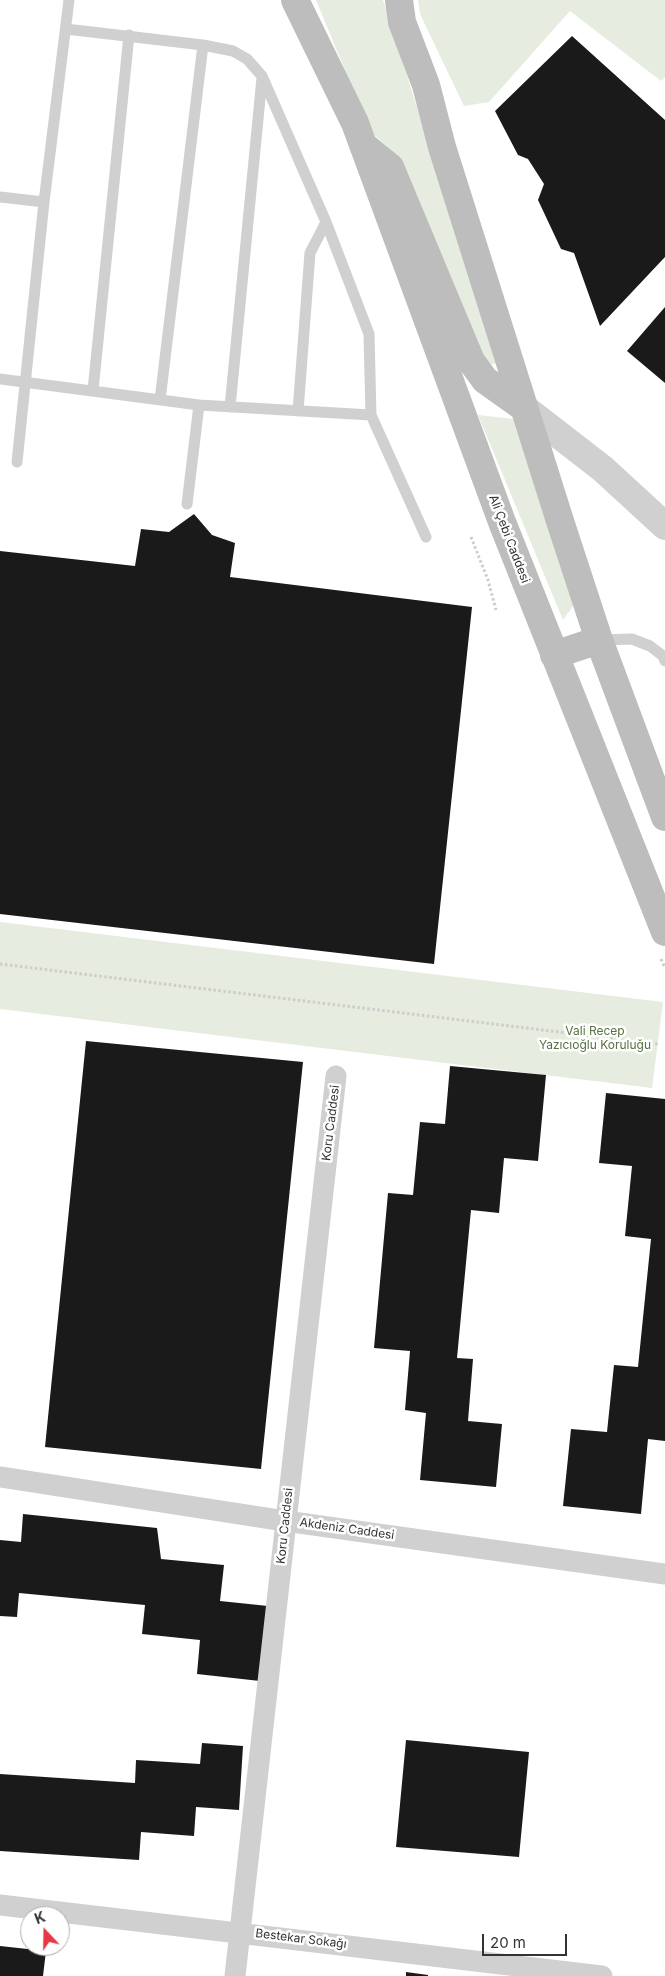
<!DOCTYPE html>
<meta charset="utf-8">
<style>
body{margin:0}
#map{position:relative;width:665px;height:1976px;overflow:hidden;background:#fff;font-family:Inter,sans-serif}
canvas{display:block}
.north{position:absolute;left:20px;top:1906px;width:50px;height:50px;box-sizing:border-box;background:#fff;border:1px solid #adadad;border-radius:50%;rotate:339deg;font-size:14px;font-weight:700;line-height:20px;text-align:center;color:#333}
.north::after{content:'';display:block;margin:auto;width:18px;height:22px;background:#e63946;clip-path:polygon(50% 0,100% 100%,50% 72%,0 100%)}
.scale{position:absolute;left:482px;top:1934px;width:85px;height:22px;box-sizing:border-box;border:2px solid #333;border-top:0;padding-left:6px;font-size:15px;line-height:18px;white-space:nowrap;color:#333;-webkit-text-stroke:4px #fff;paint-order:stroke}
</style>
<div id="map">
<canvas width="665" height="1976"></canvas>
<div class="north">K</div>
<div class="scale">20 m</div>
</div>
<script>
const g = document.querySelector('canvas').getContext('2d');
g.lineJoin = 'round';
function fill(path, color) {
  g.fillStyle = color;
  g.fill(path, 'evenodd');
}
function poly(rows) {
  const path = new Path2D();
  for (const r of rows) {
    path.moveTo(r[0], r[1]);
    for (let i = 2; i < r.length; i += 2) path.lineTo(r[i], r[i + 1]);
  }
  return path;
}
function trace(path, color, width, dash) {
  g.strokeStyle = color;
  g.lineWidth = width;
  g.lineCap = dash ? 'butt' : 'round';
  g.setLineDash(dash || []);
  g.stroke(path);
}
function drawText(font, color, halo, rows, align = 'center') {
  g.font = font + ' Inter,sans-serif';
  g.lineWidth = 5;
  g.setLineDash([]);
  g.textBaseline = 'middle';
  g.strokeStyle = halo;
  g.fillStyle = color;
  for (const [text, x, y, turn = 0] of rows) {
    g.save();
    g.translate(x, y);
    g.rotate((+turn || 0) * Math.PI / 180);
    g.textAlign = isNaN(turn) ? turn : align;
    if (halo) g.strokeText(text, 0, 0);
    g.fillText(text, 0, 0);
    g.restore();
  }
}
fill(poly([
 [316,0,383,0,498,363,477,368,389,148,370,131],
 [418,0,665,0,665,77,661,81,570,11,489,102,464,106,420,14],
 [478,415,514,419,576,602,563,620],
 [0,922,663,1002,652,1088,0,1009]
]), '#e6ecdf');
fill(poly([
 [572,36,665,120,665,257,600,326,574,253,561,249,538,200,544,184,528,159,518,155,495,111],
 [665,307,665,383,627,351],
 [194,514,212,535,235,543,230,577,472,607,434,964,0,914,0,551,135,566,141,529,169,532],
 [86,1041,303,1062,261,1469,45,1447],
 [450,1066,546,1075,538,1161,504,1158,499,1213,471,1210,457,1358,473,1359,468,1421,502,1424,496,1487,420,1480,426,1413,405,1410,410,1351,374,1348,388,1193,413,1195,420,1122,445,1124],
 [606,1093,665,1099,665,1441,648,1439,641,1514,563,1506,571,1429,607,1432,614,1365,638,1367,651,1239,625,1236,632,1166,599,1163],
 [23,1514,157,1528,161,1559,224,1565,220,1601,268,1606,260,1681,197,1674,200,1640,142,1634,145,1605,19,1593,17,1617,0,1616,0,1540,21,1542],
 [406,1740,529,1752,519,1857,396,1847],
 [202,1743,243,1746,239,1810,196,1807,194,1836,141,1832,139,1860,0,1851,0,1774,135,1783,136,1760,200,1764],
 [0,1946,46,1951,43,1976,0,1976],
 [406,1972,428,1975,428,1976,406,1976]
]), '#1a1a1a');
trace(poly([
 [471,537,488,580,496,610],
 [661,959,665,968],
 [0,964,658,1044]
]), '#cdcdcd', 3, [2.5, 2.5]);
trace(poly([
 [66,29,203,45,233,51,247,59,262,76,326,222,369,334,371,415,426,537],
 [0,197,44,202],
 [0,379,199,405,371,415],
 [93,390,129,35],
 [160,400,203,45],
 [230,407,262,78],
 [298,411,310,253,326,222],
 [17,462,44,202,69,0],
 [187,504,199,405],
 [600,640,632,639,650,646,663,656,665,661]
]), '#d0d0d0', 11);
trace(poly([
 [0,1477,285,1521,665,1574],
 [0,1905,602,1976],
 [235,1976,336,1076]
]), '#d0d0d0', 21);
trace(poly([
 [523,407,603,469,665,526]
]), '#d0d0d0', 28);
trace(poly([
 [295,0,355,123,502,522,665,932],
 [399,0,402,22,426,85,442,147,560,521,599,640,665,817],
 [363,145,390,167,471,361,485,380,523,407],
 [554,655,599,640]
]), '#bdbdbd', 28);
drawText('12px', '#333', '#fff', [
 ["Ali Çebi Caddesi",509,539,69],
 ["Koru Caddesi",331,1123,-83],
 ["Koru Caddesi",285,1526,-84],
 ["Akdeniz Caddesi",347,1529,8],
 ["Bestekar Sokağı",301,1939,7]
]);
drawText('12px', '#56703f', '#fff', [
 ["Vali Recep",595,1031],
 ["Yazıcıoğlu Koruluğu",595,1045]
]);
</script>
